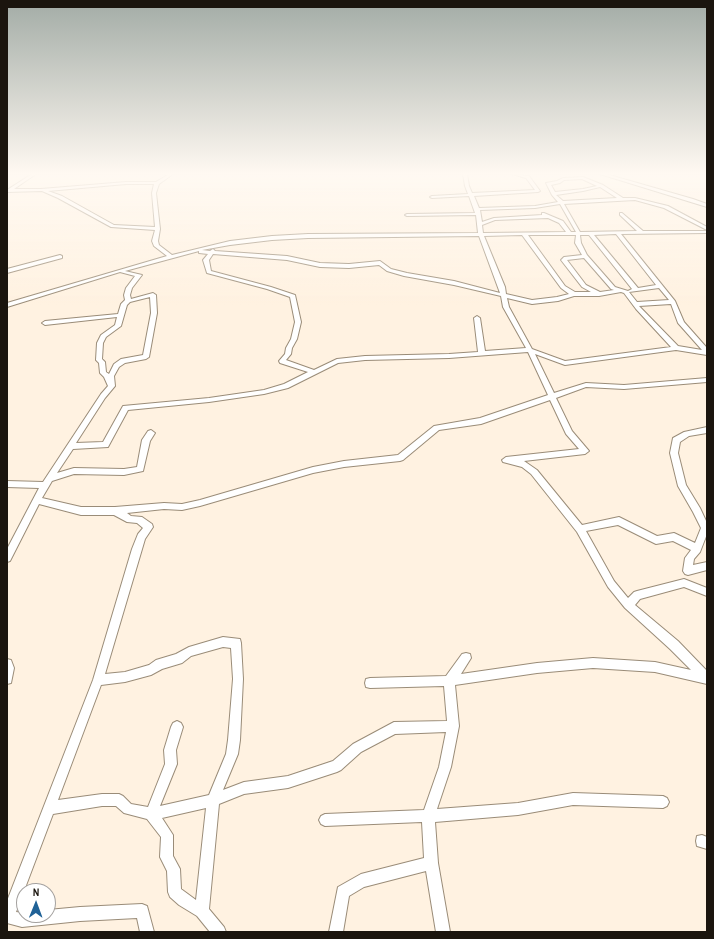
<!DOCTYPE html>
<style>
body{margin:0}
#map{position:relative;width:714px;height:939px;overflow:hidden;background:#fff2e1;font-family:"Archivo Narrow",sans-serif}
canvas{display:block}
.frame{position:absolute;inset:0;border:8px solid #1b150e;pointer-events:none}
.north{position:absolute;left:16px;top:883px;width:40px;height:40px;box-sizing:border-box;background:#fff;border:1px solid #a4a19f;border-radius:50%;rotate:1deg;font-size:11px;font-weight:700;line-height:16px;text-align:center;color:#1b150e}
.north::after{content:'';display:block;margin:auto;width:14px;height:18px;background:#206297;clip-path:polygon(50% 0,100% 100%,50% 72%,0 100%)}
</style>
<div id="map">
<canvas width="714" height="939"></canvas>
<div class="frame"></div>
<div class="north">N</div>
</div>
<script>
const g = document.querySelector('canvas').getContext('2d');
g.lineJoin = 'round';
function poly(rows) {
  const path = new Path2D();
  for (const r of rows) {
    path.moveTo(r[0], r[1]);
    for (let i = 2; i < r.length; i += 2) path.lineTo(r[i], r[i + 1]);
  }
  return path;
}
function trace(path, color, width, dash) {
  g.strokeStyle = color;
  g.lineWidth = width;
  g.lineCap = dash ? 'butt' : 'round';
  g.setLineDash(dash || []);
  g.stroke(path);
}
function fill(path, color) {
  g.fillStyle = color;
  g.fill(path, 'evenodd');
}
const minor = poly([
 [32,174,36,174,14,189,41,189,126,182,156,182,169,174,173,174,159,184,156,193,160,229,158,241,159,245,172,255,230,241,272,236,308,234,478,233,476,215,407,216,405,215,407,214,475,213,469,196,432,198,430,197,432,196,468,194,465,186,463,174,467,174,469,186,472,193,535,190,526,178,512,174,529,176,540,191,538,192,474,196,479,208,535,206,558,202,552,195,546,183,557,181,563,178,583,177,603,185,623,198,635,198,668,206,707,227,707,230,664,208,635,200,564,204,580,232,637,231,620,215,620,213,622,213,643,231,707,231,707,233,621,234,675,301,684,322,707,348,707,355,676,350,565,365,535,354,554,393,586,383,624,385,707,378,707,382,624,389,586,387,556,398,572,431,589,451,585,454,524,461,537,470,582,525,619,517,657,536,674,533,695,543,701,528,693,512,678,486,670,453,673,438,684,432,707,427,707,433,689,436,680,442,678,453,686,485,700,508,707,523,707,534,700,552,694,559,693,565,707,562,707,570,688,575,685,574,683,571,685,558,691,550,673,541,656,544,618,525,586,531,614,581,628,598,634,592,637,591,684,579,707,588,707,596,684,587,640,599,635,605,678,641,707,671,707,684,655,672,593,668,537,673,455,685,459,726,451,767,437,809,518,803,573,793,663,796,667,798,669,802,667,806,663,808,573,805,518,815,435,822,438,863,450,932,436,932,426,871,364,887,349,896,343,932,329,932,338,887,361,874,424,858,422,822,325,826,321,824,319,820,321,816,325,814,424,810,439,767,446,732,395,734,361,752,341,770,337,772,288,788,244,794,219,804,209,909,224,927,226,932,210,932,197,916,179,905,170,897,168,892,167,871,160,857,161,837,147,819,124,813,116,806,102,806,53,814,16,912,24,913,24,915,48,915,48,910,80,907,142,904,147,906,154,932,140,932,137,918,80,921,22,927,7,923,7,901,93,680,132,549,138,534,143,528,137,523,127,522,114,515,81,515,39,504,10,561,7,562,7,549,39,488,7,487,7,481,43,482,101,394,108,386,104,377,100,373,99,363,96,360,97,343,101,335,115,325,117,317,45,325,42,323,45,321,118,314,121,304,125,300,124,295,126,288,135,276,120,272,7,307,7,303,167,256,154,246,152,241,155,230,111,227,58,198,42,191,7,192,7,190,32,174],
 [582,179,597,186,583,189,555,192,551,185,560,183,564,180,582,179],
 [126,184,154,184,152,193,155,227,114,225,62,196,48,191,126,184],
 [600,187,617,198,563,201,556,195,583,191,600,187],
 [560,204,576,232,571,232,563,221,544,213,542,213,542,215,494,218,482,222,480,210,535,208,560,204],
 [548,218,559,223,566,232,483,233,482,225,495,220,548,218],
 [616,234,656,285,638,288,594,235,616,234],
 [522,235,561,288,569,294,557,297,532,300,506,294,505,287,484,236,522,235],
 [528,235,576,235,575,243,582,255,564,257,561,260,582,287,591,292,575,292,565,286,528,235],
 [580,235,589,235,632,289,628,291,615,287,587,255,581,243,580,235],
 [479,236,500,293,454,281,407,273,391,269,380,261,349,264,320,263,287,256,215,251,213,249,210,251,202,250,230,245,272,240,308,238,479,236],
 [199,251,199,253,208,254,203,260,207,273,267,289,290,297,295,322,291,339,286,348,285,354,279,361,280,363,308,372,284,384,264,390,209,398,123,406,103,442,76,443,105,398,115,386,114,376,119,367,125,363,146,359,149,357,157,313,156,295,153,293,131,299,130,295,132,288,142,275,125,271,199,251],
 [213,254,287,260,320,267,349,268,379,265,387,271,404,276,454,285,501,296,503,307,526,348,485,351,480,318,477,316,474,318,478,352,449,354,365,356,337,359,314,370,286,360,291,354,292,348,297,339,301,322,295,295,271,287,211,271,209,260,213,254],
 [584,258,611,289,614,290,600,292,586,285,567,260,584,258],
 [659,288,669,300,637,302,629,292,659,288],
 [621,292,624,293,636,309,671,347,565,361,532,349,509,307,507,298,532,304,558,301,574,296,599,296,621,292],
 [150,297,151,313,143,355,121,359,114,364,109,374,106,372,105,362,102,359,103,343,106,337,121,326,127,305,130,302,150,297],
 [671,304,678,323,702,350,678,346,639,306,671,304],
 [528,352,548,395,480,418,434,426,398,455,344,461,313,467,200,500,182,504,164,503,115,507,81,507,42,498,52,481,74,474,124,475,143,471,150,441,155,433,151,430,148,431,142,440,137,467,124,469,74,468,57,473,73,449,108,447,128,410,209,402,264,394,288,388,338,363,365,360,449,358,528,352],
 [550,400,566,434,579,449,506,457,502,460,503,462,522,467,531,474,577,532,608,587,625,608,670,649,691,670,655,662,593,658,537,663,461,674,471,658,470,654,466,653,462,654,446,676,370,678,366,679,365,683,366,687,370,688,444,686,447,721,394,722,353,744,333,761,288,776,244,782,223,790,238,754,240,740,243,679,241,643,240,639,223,637,189,647,176,654,156,660,149,665,125,672,105,674,145,539,153,527,152,524,142,517,131,516,127,513,164,509,182,510,200,506,313,473,344,467,400,461,403,460,439,430,481,424,550,400],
 [223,647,231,648,233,679,228,740,226,754,209,795,160,806,177,764,176,750,183,727,181,723,177,721,173,723,171,727,164,750,165,764,148,807,131,804,123,796,119,794,102,794,58,800,101,685,125,682,151,675,162,669,182,663,191,656,223,647],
 [206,808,196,900,181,889,180,869,173,856,173,835,162,818,206,808],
 [600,174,606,174,693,199,707,204,707,207,600,174],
 [60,255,62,256,62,258,7,273,7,269,60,255],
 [7,659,11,660,14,668,11,683,7,684,7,659],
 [702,835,707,837,707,849,697,846,696,841,697,836,702,835]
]);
trace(minor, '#9a8c78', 2);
fill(minor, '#fff');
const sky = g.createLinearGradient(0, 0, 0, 305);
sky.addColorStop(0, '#a3aca6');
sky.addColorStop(0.57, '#fff9f2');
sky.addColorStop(1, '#fff9f200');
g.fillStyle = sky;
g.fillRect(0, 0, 714, 305);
</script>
